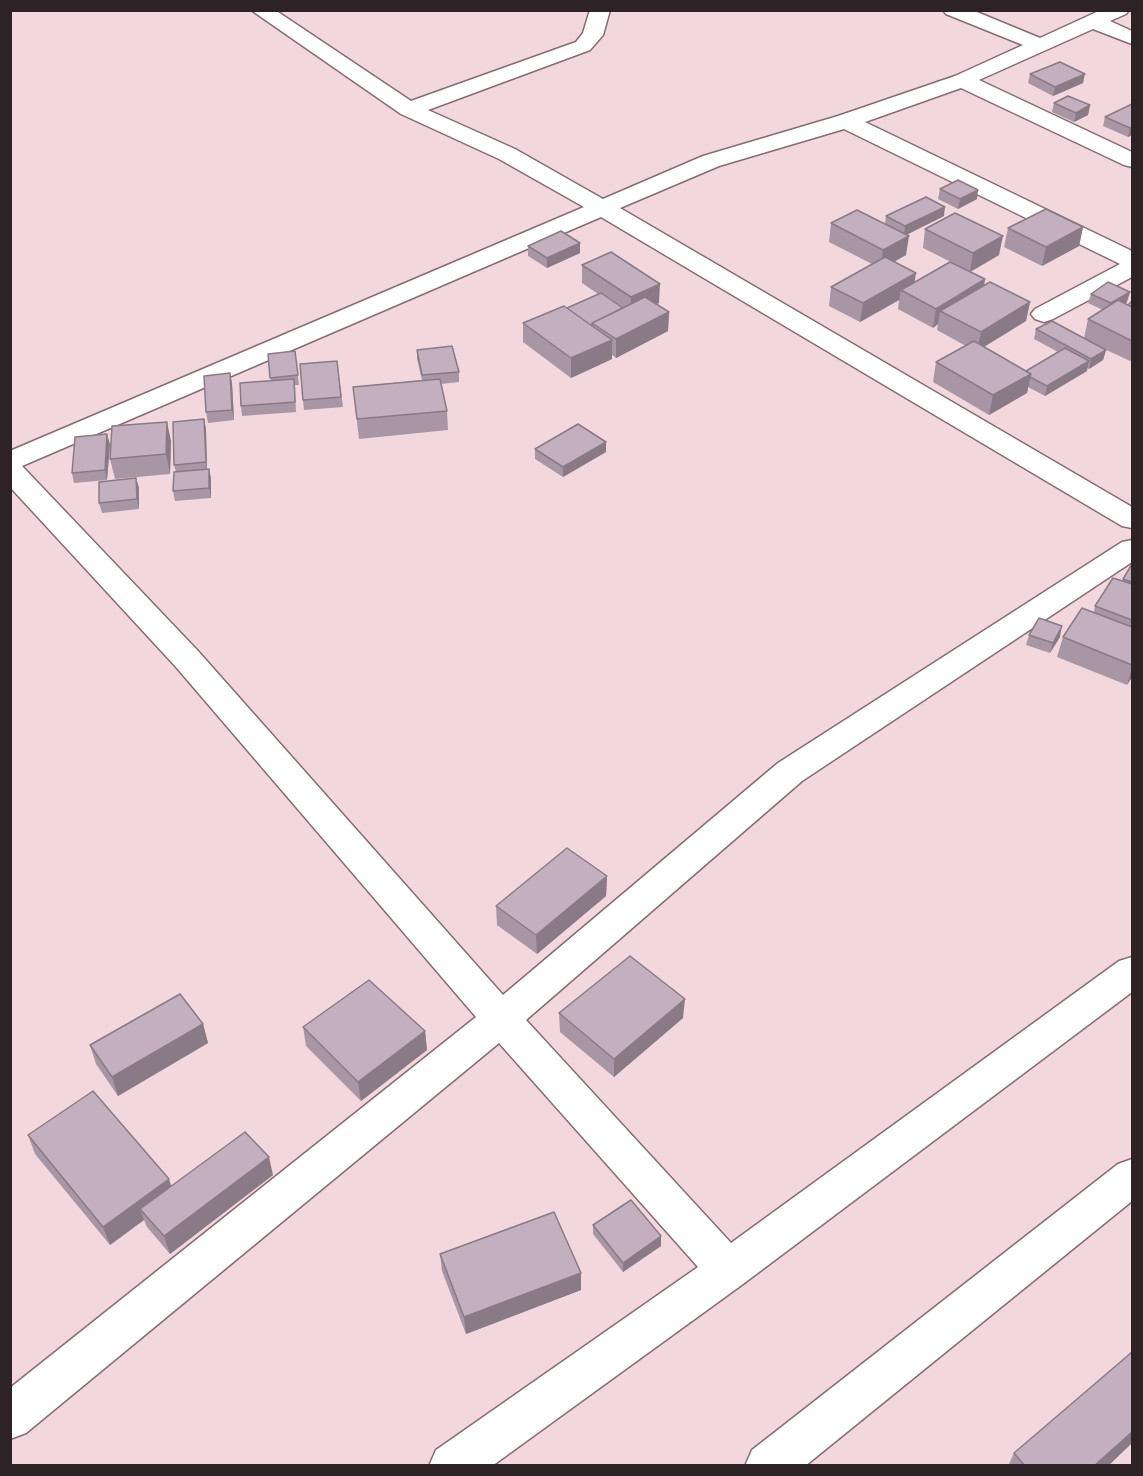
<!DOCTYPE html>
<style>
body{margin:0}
#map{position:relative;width:1143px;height:1476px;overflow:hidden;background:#f3d7de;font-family:Karla,sans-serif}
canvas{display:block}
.frame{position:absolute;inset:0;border:12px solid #2d2225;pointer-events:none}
</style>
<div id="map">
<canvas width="1143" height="1476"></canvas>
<div class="frame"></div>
</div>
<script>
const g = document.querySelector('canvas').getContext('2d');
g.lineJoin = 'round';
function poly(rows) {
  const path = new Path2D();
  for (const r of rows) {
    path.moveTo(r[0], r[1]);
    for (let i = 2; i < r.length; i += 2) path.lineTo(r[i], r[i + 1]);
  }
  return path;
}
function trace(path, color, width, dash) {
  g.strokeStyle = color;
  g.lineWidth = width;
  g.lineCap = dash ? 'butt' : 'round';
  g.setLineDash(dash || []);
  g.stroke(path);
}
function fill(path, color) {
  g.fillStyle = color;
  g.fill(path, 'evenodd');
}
const minor = poly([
 [251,10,275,10,411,101,576,42,583,33,590,10,610,10,603,35,590,50,428,110,515,149,603,199,703,156,838,116,955,76,1023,45,946,14,943,10,972,10,1040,38,1101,10,1129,10,1126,14,1110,21,1132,31,1132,44,1093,29,979,80,1132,152,1132,167,1124,165,961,88,865,122,1132,251,1132,277,1053,319,1044,322,1035,319,1031,314,1035,309,1120,264,844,129,719,166,620,208,1132,507,1132,528,1122,526,601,217,22,466,198,651,503,995,778,763,1122,542,1132,540,1132,562,802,781,526,1020,731,1243,1119,961,1132,957,1132,992,743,1284,492,1466,429,1466,436,1450,698,1267,499,1043,26,1433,10,1439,10,1388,476,1017,176,667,10,487,10,451,584,207,499,159,401,114,251,10],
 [1132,1159,1132,1201,805,1466,745,1466,752,1450,1118,1164,1132,1159]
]);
trace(minor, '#856c73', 3);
fill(minor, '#fff');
fill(poly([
 [1030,74,1083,83,1053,96,1028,83],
 [1054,103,1090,105,1088,115,1074,122,1052,112],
 [1132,104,1132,135,1128,137,1103,126,1105,117],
 [940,189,977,199,958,209,938,199],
 [886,216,944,216,906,235,906,255,894,262,914,282,957,265,923,248,925,229,999,255,970,272,985,279,984,285,1030,302,1026,321,984,347,1026,371,1058,352,1034,339,1036,329,1084,338,1088,319,1103,310,1088,303,1091,294,1127,302,1125,303,1128,305,1132,301,1132,359,1130,361,1096,345,1106,350,1103,360,1089,369,1087,368,1087,371,1045,396,1028,387,1027,393,989,415,933,382,936,362,966,346,937,330,938,324,933,328,898,309,899,300,860,322,829,306,831,287,872,264,829,242,831,223,885,224],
 [1083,227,1079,246,1042,266,1004,247,1008,228],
 [580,243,580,253,547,268,528,256,528,246],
 [582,265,659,303,656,304,669,312,668,331,616,358,612,355,612,359,571,378,523,342,523,323,567,308,598,294,582,283],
 [417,350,459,372,459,382,441,384,447,411,448,430,359,439,353,387,422,380,417,359],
 [295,351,299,385,295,385,296,412,242,416,241,406,271,381,268,354],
 [337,361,343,407,304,410,303,400],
 [230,373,232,383,234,420,208,423,206,412],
 [204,419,206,429,207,469,209,469,211,479,211,498,175,501,173,491,176,472,174,465],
 [171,441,170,474,115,479,110,459],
 [110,444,107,480,74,483,72,473],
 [535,449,606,452,563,477,535,459],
 [136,478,139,488,139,509,102,513,99,503],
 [1132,564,1132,677,1127,685,1057,657,1063,637,1094,612,1095,606,1122,581],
 [1029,635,1060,637,1050,653,1026,645],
 [607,876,606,896,537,954,497,925,496,906],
 [559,1013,683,1018,614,1077,560,1032],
 [203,1024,208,1043,118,1096,96,1064,90,1045],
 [303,1027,425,1031,427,1050,361,1101,306,1046],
 [28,1135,172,1186,273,1175,170,1254,147,1227,144,1220,110,1245,35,1154],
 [593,1225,661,1236,661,1246,623,1272,593,1234],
 [440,1254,581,1273,581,1290,466,1334,442,1271],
 [1132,1352,1132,1443,1108,1466,1008,1466,1014,1453]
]), '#a996a4');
fill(poly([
 [1085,74,1083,83,1053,96,1055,87],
 [1090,105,1088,115,1074,122,1076,113],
 [1132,127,1132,135,1128,137,1130,128],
 [978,190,977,199,958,209,960,199],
 [945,207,944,216,904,236,905,226],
 [1083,227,1079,246,1042,266,1046,247],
 [909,236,906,255,880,269,883,250],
 [1003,236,999,255,970,272,973,253],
 [580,243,580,253,547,268,547,258],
 [916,273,913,292,901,290,899,300,860,322,863,303],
 [985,279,982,298,940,311,938,324,933,328,936,309],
 [660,284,659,303,630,316,631,297],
 [1130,292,1127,302,1109,313,1111,303],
 [1030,302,1026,321,977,351,981,332],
 [669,312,668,331,616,358,616,339],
 [612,340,612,359,571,378,571,358],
 [1106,350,1103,360,1089,369,1091,359],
 [1089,361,1087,371,1045,396,1047,386],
 [230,373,232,383,234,420,232,410],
 [1031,374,1027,393,989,415,993,395],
 [204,419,206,429,207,472,206,462],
 [167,422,171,441,170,474,166,454],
 [107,434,110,444,107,480,105,470],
 [606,442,606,452,563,477,563,467],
 [209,469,211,479,211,498,209,488],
 [136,478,139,488,139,509,137,499],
 [1062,626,1060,637,1050,653,1053,643],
 [1132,668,1132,677,1127,685],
 [607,876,606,896,537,954,536,935],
 [685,999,683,1018,614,1077,614,1059],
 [203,1024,208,1043,118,1096,112,1077],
 [425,1031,427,1050,361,1101,358,1082],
 [269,1157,273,1175,170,1254,164,1236],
 [169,1179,175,1197,140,1209,144,1220,110,1245,103,1227],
 [661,1236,661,1246,623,1272,623,1263],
 [581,1273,581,1290,466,1334,464,1317],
 [1132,1432,1132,1443,1108,1466,1094,1466]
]), '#897a86');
const building = poly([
 [1060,62,1085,74,1055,87,1030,74,1060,62],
 [1068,96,1090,105,1076,113,1054,103,1068,96],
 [1132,104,1132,127,1130,128,1105,117,1132,104],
 [958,180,978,190,960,199,940,189,958,180],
 [926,197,945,207,905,226,886,216,926,197],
 [1046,209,1083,227,1046,247,1008,228,1046,209],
 [857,210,909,236,883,250,831,223,857,210],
 [955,213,1003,236,973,253,925,229,955,213],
 [561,231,580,243,547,258,528,246,561,231],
 [611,252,660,284,631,297,582,265,611,252],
 [885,257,916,273,863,303,831,287,885,257],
 [950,262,985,279,936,309,901,290,950,262],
 [990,282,1030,302,981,332,940,311,990,282],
 [1108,282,1130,292,1111,303,1091,294,1108,282],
 [601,293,623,308,592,323,592,326,567,308,601,293],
 [645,297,669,312,616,339,592,323,645,297],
 [1118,300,1132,307,1132,341,1088,319,1118,300],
 [1132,301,1132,307,1128,305,1132,301],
 [564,306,612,340,571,358,523,323,564,306],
 [1052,321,1106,350,1091,359,1036,329,1052,321],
 [974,341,1031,374,993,395,936,362,974,341],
 [452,346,459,372,422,375,417,350,452,346],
 [1065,348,1089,361,1047,386,1030,377,1031,374,1026,371,1065,348],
 [295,351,298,375,270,378,268,354,295,351],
 [337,361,341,397,303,400,300,364,337,361],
 [230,373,232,410,206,412,204,376,230,373],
 [294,379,295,402,241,406,240,383,294,379],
 [440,379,447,411,357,419,353,387,440,379],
 [204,419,206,462,174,465,173,422,204,419],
 [167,422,166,454,110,459,112,426,167,422],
 [578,424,606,442,563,467,535,449,578,424],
 [107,434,105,470,72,473,75,437,107,434],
 [209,469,209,488,173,491,174,472,209,469],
 [136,478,137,499,99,503,99,482,136,478],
 [1132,564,1132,582,1123,579,1132,564],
 [1113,578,1132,584,1132,620,1095,606,1113,578],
 [1082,608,1132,627,1132,665,1063,637,1082,608],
 [1039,618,1062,626,1053,643,1029,635,1039,618],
 [567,848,607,876,536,935,496,906,567,848],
 [630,956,685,999,614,1059,559,1013,630,956],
 [369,980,425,1031,358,1082,303,1027,369,980],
 [180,994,203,1024,112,1077,90,1045,180,994],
 [93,1091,169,1179,103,1227,28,1135,93,1091],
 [245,1132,269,1157,164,1236,140,1209,245,1132],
 [631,1200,661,1236,623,1263,593,1225,631,1200],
 [554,1212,581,1273,464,1317,440,1254,554,1212],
 [1132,1352,1132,1432,1094,1466,1025,1466,1014,1453,1132,1352]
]);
fill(building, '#c4afbf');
trace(building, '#897a86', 1.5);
</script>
